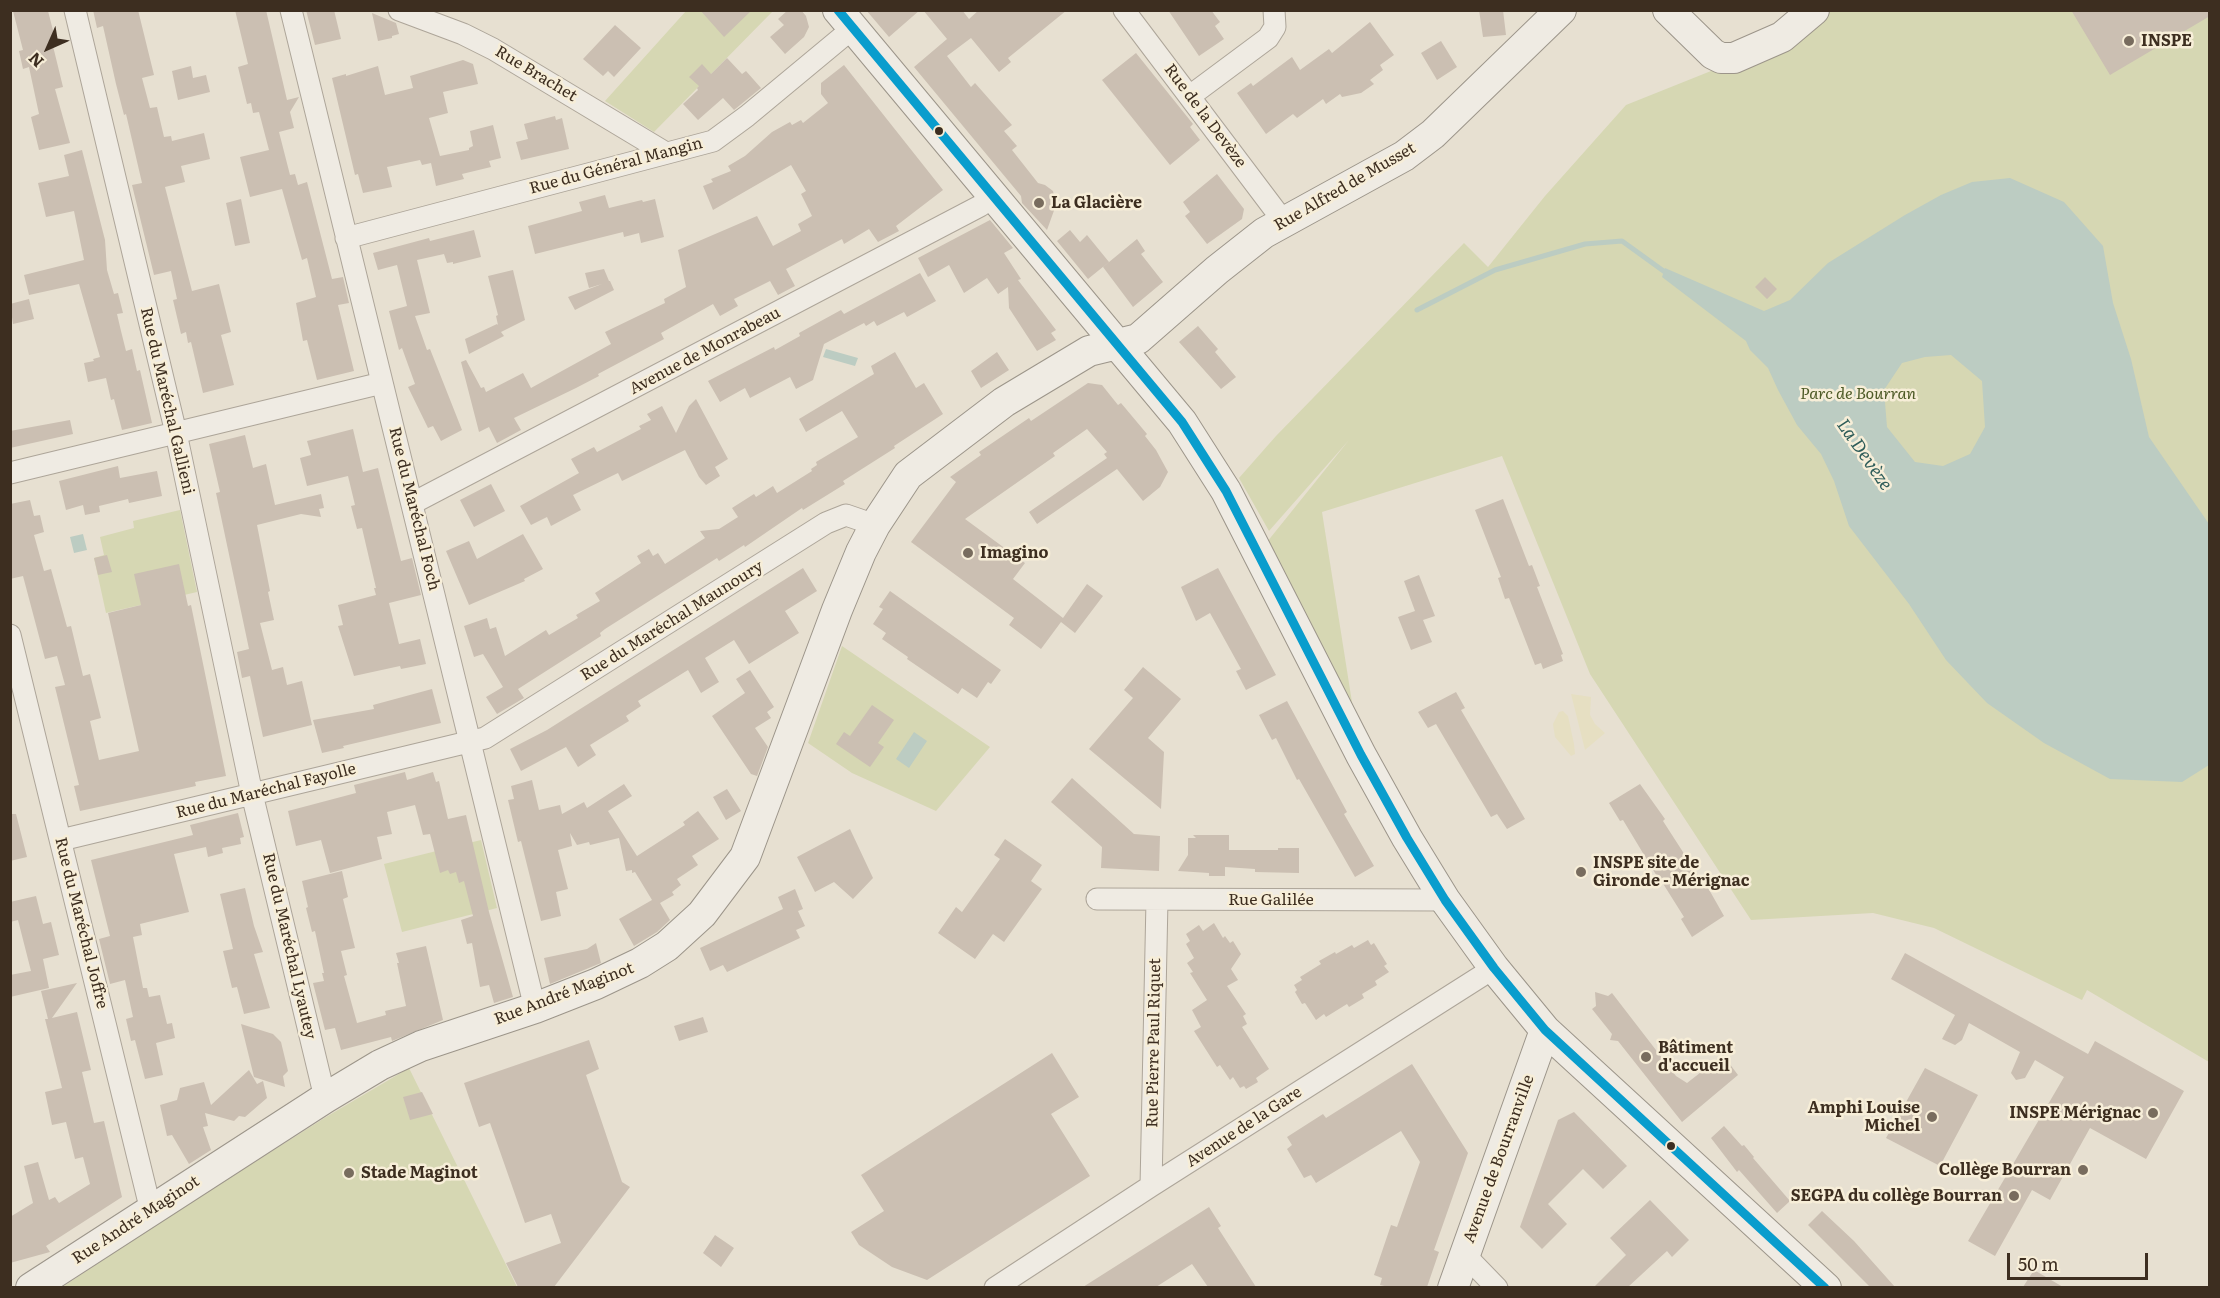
<!DOCTYPE html>
<meta charset="utf-8">
<style>
body{margin:0}
#map{position:relative;width:2220px;height:1298px;overflow:hidden;background:#e7e0d1;font-family:Literata,serif}
canvas{display:block}
.frame{position:absolute;inset:0;border:12px solid #3d2e20;pointer-events:none}
.north{position:absolute;left:18px;top:18px;width:60px;height:60px;-webkit-text-stroke:4px #f7eed8;paint-order:stroke;rotate:225deg;font-size:16px;font-weight:700;line-height:24px;text-align:center;color:#3d2e20}
.north::after{content:'';display:block;margin:auto;width:21px;height:27px;background:#3d2e20;clip-path:polygon(50% 0,100% 100%,50% 72%,0 100%)}
.scale{position:absolute;left:2007px;top:1253px;width:141px;height:27px;box-sizing:border-box;border:3px solid #3d2e20;border-top:0;padding-left:8px;font-size:18px;line-height:21px;white-space:nowrap;color:#3d2e20;-webkit-text-stroke:4px #f7eed8;paint-order:stroke}
</style>
<div id="map">
<canvas width="2220" height="1298"></canvas>
<div class="frame"></div>
<div class="north">N</div>
<div class="scale">50 m</div>
</div>
<script>
const g = document.querySelector('canvas').getContext('2d');
g.lineJoin = 'round';
function fill(path, color) {
  g.fillStyle = color;
  g.fill(path, 'evenodd');
}
function poly(rows) {
  const path = new Path2D();
  for (const r of rows) {
    path.moveTo(r[0], r[1]);
    for (let i = 2; i < r.length; i += 2) path.lineTo(r[i], r[i + 1]);
  }
  return path;
}
function trace(path, color, width, dash) {
  g.strokeStyle = color;
  g.lineWidth = width;
  g.lineCap = dash ? 'butt' : 'round';
  g.setLineDash(dash || []);
  g.stroke(path);
}
function drawText(font, color, halo, rows, align = 'center') {
  g.font = font + ' Literata,serif';
  g.lineWidth = 5;
  g.setLineDash([]);
  g.textBaseline = 'middle';
  g.strokeStyle = halo;
  g.fillStyle = color;
  for (const [text, x, y, turn = 0] of rows) {
    g.save();
    g.translate(x, y);
    g.rotate((+turn || 0) * Math.PI / 180);
    g.textAlign = isNaN(turn) ? turn : align;
    if (halo) g.strokeText(text, 0, 0);
    g.fillText(text, 0, 0);
    g.restore();
  }
}
fill(poly([
 [1571,694,1591,697,1590,715,1595,724,1605,733,1585,750],
 [1563,711,1568,716,1574,744,1575,754,1571,756,1555,737,1553,724,1559,712]
]), '#e6dfc2');
fill(poly([
 [686,11,773,11,654,132,605,101],
 [1824,11,2209,11,2209,1062,2087,990,2082,1000,1934,928,1873,913,1751,920,1590,674,1502,456,1322,512,1354,715,1263,547,1349,440,1269,531,1239,478,1276,436,1464,243,1488,267,1545,196,1626,105,1786,41],
 [180,510,197,592,106,613,94,558,104,555,100,537,134,528,133,521],
 [842,646,990,747,936,811,852,773,808,743],
 [481,840,497,908,402,932,384,864],
 [409,1068,517,1287,61,1288,149,1229,326,1117]
]), '#d6d7b3');
fill(poly([
 [2010,178,2064,202,2103,246,2113,303,2131,359,2149,437,2209,524,2209,765,2182,782,2110,779,2044,743,1987,703,1946,660,1909,604,1849,526,1834,481,1821,454,1797,425,1778,390,1768,368,1750,350,1746,341,1662,277,1665,268,1764,311,1790,300,1828,263,1905,215,1941,195,1972,182],
 [1951,355,1982,381,1985,427,1970,454,1943,466,1915,462,1887,427,1884,390,1902,363,1925,357],
 [826,349,858,358,855,366,823,357],
 [83,534,87,550,74,553,70,537],
 [914,732,927,741,909,768,896,759]
]), '#bcccc2');
trace(poly([
 [1417,310,1495,270,1585,244,1622,241,1669,275]
]), '#bcccc2', 5);
fill(poly([
 [93,10,138,10,154,75,142,78,150,108,157,107,164,137,171,136,172,141,204,133,210,159,181,166,185,182,165,187,192,291,219,284,231,332,221,335,234,385,203,393,191,342,188,343,186,332,181,334,173,300,177,299,171,271,154,275,132,185,142,183,126,114,124,115,116,84,103,26,97,28],
 [235,10,266,10,287,100,299,97,290,112,294,128,279,132,290,175,295,174,298,185,307,182,332,279,343,277,349,303,338,305,354,371,317,380,307,340,303,341,296,303,316,297,307,258,302,260,282,189,250,197,240,157,269,150,259,112,253,113,251,103,247,104,238,67,248,64],
 [306,10,334,10,341,39,315,45],
 [700,10,752,10,724,37],
 [788,10,801,10,806,16,809,27,804,37,785,54,770,37,784,25,778,19],
 [866,10,920,10,889,37],
 [923,10,962,10,969,19,979,10,1067,10,1008,58,1011,62,999,72,971,38,947,56,971,87,975,83,1012,125,1004,131,1017,146,1012,150,1038,183,1045,185,1053,191,1056,205,1047,230,1022,203,1021,196,914,67,947,39],
 [1168,10,1211,10,1220,22,1215,26,1224,39,1199,56],
 [1479,10,1503,10,1506,35,1483,37],
 [2071,10,2210,10,2210,16,2110,75],
 [13,11,48,11,56,42,52,42,63,87,55,89,70,143,39,150,31,117,39,114,29,67,23,69,19,51,23,50],
 [372,13,396,23,399,34,392,36,392,38,378,41],
 [1370,22,1394,55,1380,65,1383,70,1370,80,1374,84,1361,93,1342,97,1340,94,1326,104,1323,99,1297,118,1293,114,1266,134,1237,93,1251,83,1253,86,1292,57,1300,70,1329,49,1332,53],
 [615,25,641,48,614,77,608,71,603,76,583,59],
 [1441,41,1457,67,1437,80,1421,53],
 [1136,53,1193,124,1190,127,1200,140,1170,165,1102,80],
 [727,58,742,74,746,71,761,88,734,110,723,98,698,120,683,104,698,90,697,88,699,86,689,77,702,64,711,74],
 [463,60,473,64,478,84,443,92,448,113,429,118,440,156,469,150,469,148,473,146,470,131,493,125,501,158,489,161,491,167,462,174,464,179,436,186,431,163,422,165,420,160,387,167,392,187,363,193,358,174,355,175,332,78,346,74,346,76,378,66,385,95,413,88,410,76],
 [844,65,943,190,896,226,899,231,878,242,869,229,844,244,842,239,786,269,795,286,778,295,770,281,734,299,738,306,720,316,713,304,661,333,664,339,598,374,599,376,576,388,514,418,521,430,497,443,489,427,479,432,461,362,466,360,481,388,484,387,486,392,523,373,531,388,611,344,605,332,665,303,664,299,686,287,678,250,757,216,773,246,801,231,798,224,812,216,801,194,806,191,791,165,713,210,703,186,713,182,711,179,731,171,728,166,745,156,772,132,790,122,792,125,801,120,803,123,828,103,821,94,821,83],
 [191,66,193,78,206,75,210,92,178,100,172,71],
 [555,116,556,120,562,118,569,149,521,160,516,142,528,139,524,124],
 [82,150,105,240,107,270,114,294,118,293,123,313,117,314,121,331,126,351,132,349,137,371,140,370,152,423,122,430,114,399,111,400,106,378,88,382,84,363,94,361,93,359,100,357,79,284,29,295,24,275,84,260,74,211,46,217,38,183,69,176,64,155],
 [1217,174,1244,209,1242,219,1207,244,1185,216,1190,212,1183,202],
 [605,195,609,208,642,200,643,202,655,199,664,237,641,243,639,233,624,237,623,232,535,254,528,226,582,211,579,202],
 [241,199,250,243,235,246,226,203],
 [990,220,1013,248,1004,253,1021,279,1018,280,1056,330,1051,333,1056,340,1037,351,1009,308,1008,287,998,294,987,278,964,293,949,265,928,277,918,258],
 [474,230,481,257,453,264,453,262,447,263,444,254,417,260,430,313,415,316,427,350,430,349,462,430,441,441,433,426,428,428,408,387,415,384,402,348,399,350,389,311,407,306,397,265,378,270,373,253,429,238,430,241],
 [1070,230,1080,242,1087,235,1109,262,1088,279,1057,241],
 [1137,239,1145,251,1141,254,1163,282,1133,307,1103,267],
 [604,269,609,281,610,281,614,290,575,310,568,297,602,284,589,288,585,273],
 [513,270,525,320,501,332,504,336,469,354,465,339,497,324,498,325,496,316,498,315,488,276],
 [920,273,936,301,907,317,904,312,877,326,874,321,866,326,864,323,824,344,813,380,796,389,790,377,750,398,745,388,720,402,708,381,774,347,775,350,800,336,799,333,841,310,844,314],
 [1765,277,1777,289,1767,299,1755,287],
 [29,299,34,319,13,324,10,304],
 [1198,326,1218,349,1215,352,1236,377,1221,389,1179,342],
 [895,352,916,388,924,383,943,414,894,446,895,448,843,481,845,484,803,510,802,508,745,547,744,545,719,561,717,558,605,629,600,633,601,636,518,689,524,698,497,714,486,697,503,687,483,654,474,657,464,626,487,618,490,629,496,627,505,656,546,630,549,635,578,618,576,615,600,601,595,593,641,563,637,556,649,549,653,556,658,553,665,564,705,538,700,531,719,529,738,517,732,508,754,494,756,497,773,486,777,493,812,471,811,469,817,465,816,462,858,437,842,411,806,432,799,419,874,374,871,366],
 [997,352,1009,370,981,388,971,371],
 [1088,383,1102,385,1118,405,1121,403,1147,434,1145,436,1156,450,1168,472,1160,487,1143,501,1117,469,1037,524,1029,512,1107,458,1104,454,1107,452,1087,429,1053,453,1055,456,965,519,1025,563,1013,579,1063,618,1087,584,1103,596,1075,633,1061,622,1041,649,1009,625,1014,618,911,542,956,482,950,477,981,455,979,452,1029,418,1031,421],
 [696,399,728,459,715,467,720,476,706,485,699,477,685,450,622,481,618,473,573,495,581,510,551,526,547,517,531,525,520,506,579,473,571,459,594,447,597,452,641,429,639,426,651,420,647,414,662,406,676,433,689,406],
 [70,420,73,434,10,448,10,431],
 [353,429,363,472,378,468,401,561,412,558,421,595,389,603,399,644,420,639,426,664,401,669,400,666,354,676,338,626,343,625,338,605,376,595,374,588,376,588,362,528,357,529,351,506,355,505,348,476,307,486,300,458,311,455,307,441],
 [245,435,253,468,266,464,275,505,321,494,324,508,319,509,321,517,301,514,257,525,270,591,268,592,274,620,260,623,272,670,283,667,287,685,302,681,312,725,263,737,250,676,242,678,237,652,249,649,216,493,220,492,209,444],
 [118,466,120,478,157,471,162,496,129,503,128,499,99,506,100,512,85,515,83,505,66,510,59,481],
 [491,484,505,511,474,527,460,500],
 [1503,499,1529,566,1532,565,1540,586,1537,587,1563,654,1561,655,1563,661,1543,669,1541,663,1535,665,1509,598,1505,599,1498,578,1501,577,1475,510],
 [30,500,34,516,40,515,44,532,34,535,44,571,51,569,67,627,71,626,83,676,90,674,101,718,90,721,99,760,139,751,108,613,141,605,134,574,179,564,188,606,191,605,226,776,195,782,196,786,80,811,74,786,79,785,55,687,65,685,57,656,45,659,23,576,10,579,10,504],
 [523,534,543,569,524,579,525,581,469,605,446,551,469,541,477,559],
 [107,555,112,572,98,575,94,558],
 [803,568,817,591,785,611,799,633,749,664,734,640,705,658,719,682,701,693,688,670,638,701,641,706,626,716,629,721,590,745,596,755,578,767,566,747,521,771,510,749,547,730],
 [1218,568,1276,675,1246,690,1236,671,1241,669,1210,613,1196,621,1181,587],
 [1419,575,1435,616,1423,620,1432,642,1411,650,1398,617,1415,611,1404,581],
 [890,591,1001,670,991,684,988,682,977,698,962,688,958,694,907,659,908,657,882,639,886,633,873,624,883,609,879,607],
 [1143,667,1181,699,1148,738,1164,752,1161,809,1089,749,1133,698,1124,690],
 [750,670,774,707,767,712,771,718,755,728,768,747,757,776,751,774,712,716,745,693,736,679],
 [432,689,441,723,343,746,344,748,322,753,313,720,374,709,373,705],
 [1456,692,1465,708,1461,710,1525,819,1507,829,1497,814,1491,817,1436,724,1428,728,1418,712],
 [1287,701,1347,812,1344,814,1374,866,1355,877,1299,779,1297,780,1276,738,1272,740,1259,715],
 [872,705,894,720,878,743,884,747,870,767,836,744,844,732,850,736],
 [405,772,407,780,433,772,436,782,439,781,448,819,466,815,489,912,513,997,494,1003,489,985,480,987,472,943,467,944,461,920,473,916,464,881,459,883,456,872,450,874,448,870,440,873,430,834,423,835,415,805,387,812,392,834,377,837,382,859,330,873,321,840,296,846,288,811,356,793,354,785],
 [1072,778,1134,834,1160,836,1159,871,1101,868,1102,847,1051,802],
 [532,780,539,810,560,805,562,814,584,802,587,808,624,784,632,796,608,811,637,856,685,825,683,822,698,811,719,839,692,856,698,865,677,879,681,885,672,892,674,895,660,903,670,920,657,932,634,946,619,919,652,900,635,872,632,873,632,870,626,871,619,838,590,845,589,842,577,845,570,833,572,846,558,850,568,889,556,892,561,916,541,921,521,841,518,842,508,800,514,799,511,786],
 [1640,784,1665,819,1663,821,1701,880,1703,879,1724,916,1692,937,1681,919,1684,917,1662,882,1661,883,1623,820,1620,821,1609,803],
 [727,789,741,811,726,820,713,797],
 [238,813,244,837,240,838,241,844,222,848,223,853,208,857,206,847,174,854,189,912,140,924,142,935,133,937,143,988,147,988,149,997,160,995,167,1024,172,1023,175,1038,156,1043,163,1075,145,1079,135,1040,131,1041,126,1019,133,1017,125,980,110,984,99,939,110,936,91,860,193,835,190,825],
 [10,814,16,814,27,857,10,861],
 [850,829,873,878,853,899,834,882,815,892,797,857],
 [1193,835,1229,835,1229,850,1278,850,1278,848,1299,848,1299,873,1255,872,1255,869,1225,867,1225,876,1209,876,1209,873,1178,871,1188,855,1188,838,1196,838],
 [1005,839,1042,865,1031,881,1042,889,1004,942,993,934,975,959,938,933,956,907,962,912,1000,859,994,855],
 [342,871,348,897,343,899,355,948,341,951,347,975,344,976,357,1023,386,1015,385,1011,406,1006,397,963,399,963,396,953,426,946,443,1020,392,1041,391,1037,341,1050,335,1028,325,1030,313,983,324,981,322,973,324,973,315,931,312,932,306,908,308,907,302,881],
 [245,888,254,926,263,952,254,954,270,1008,244,1014,237,987,232,988,223,951,233,949,220,894],
 [795,889,803,909,798,911,805,926,796,930,800,938,727,972,723,965,710,971,700,948,783,909,778,897],
 [36,896,43,924,51,922,59,955,43,959,49,988,10,997,10,975,31,971,18,920,10,922,10,902],
 [1214,923,1223,938,1225,936,1230,943,1233,941,1241,954,1231,969,1238,980,1227,986,1246,1014,1243,1016,1247,1024,1242,1027,1269,1069,1256,1078,1258,1082,1246,1089,1244,1086,1240,1088,1233,1077,1230,1080,1220,1065,1217,1067,1194,1031,1201,1027,1192,1010,1207,1000,1190,973,1193,972,1187,963,1194,958,1186,944,1190,941,1186,934,1199,925,1203,931],
 [1368,940,1371,945,1374,943,1387,964,1384,966,1389,972,1375,981,1377,985,1362,994,1364,998,1349,1007,1347,1004,1326,1017,1324,1014,1316,1020,1305,1003,1302,1004,1295,992,1297,990,1294,985,1302,980,1300,977,1321,964,1319,961,1335,952,1336,954,1352,945,1354,948],
 [596,943,601,963,550,984,544,958,587,949],
 [1905,953,2088,1054,2095,1041,2184,1091,2146,1159,2090,1128,2050,1200,2032,1190,1995,1256,1968,1241,2064,1077,2035,1060,2025,1078,2016,1080,2011,1073,2020,1052,1969,1023,1962,1040,1955,1045,1942,1039,1955,1015,1891,979],
 [77,983,52,1018,77,1012,91,1070,82,1072,94,1123,104,1121,122,1197,46,1246,50,1252,10,1263,10,1217,33,1203,24,1166,38,1162,49,1200,55,1197,59,1203,90,1184,83,1157,75,1159,66,1122,52,1125,45,1092,62,1088,45,1019,48,1019,41,991],
 [1595,992,1608,996,1612,993,1676,1076,1687,1083,1723,1055,1738,1075,1682,1122,1618,1041,1610,1040,1612,1034,1592,1009,1596,1006],
 [703,1017,708,1032,679,1041,674,1026],
 [241,1024,273,1034,281,1042,288,1071,283,1076,285,1087,254,1077],
 [589,1040,599,1069,586,1075,622,1182,630,1187,554,1287,518,1287,506,1263,561,1243,551,1214,525,1223,490,1123,479,1127,464,1083],
 [1052,1053,1079,1097,1051,1114,1090,1176,927,1280,892,1267,859,1245,851,1232,884,1211,861,1175],
 [1412,1064,1468,1153,1434,1250,1439,1252,1427,1287,1389,1287,1380,1285,1382,1278,1374,1275,1391,1225,1397,1227,1420,1162,1401,1131,1316,1183,1311,1175,1304,1178,1287,1149,1292,1145,1287,1137,1323,1114,1326,1118],
 [1925,1068,1978,1095,1940,1166,1886,1138],
 [249,1070,257,1084,263,1081,267,1098,245,1117,239,1116,234,1121,205,1113,208,1126,203,1127,211,1150,189,1164,172,1135,167,1136,160,1105,177,1100,180,1088,204,1082,211,1105],
 [422,1092,433,1114,410,1120,403,1097],
 [1574,1112,1627,1166,1603,1189,1583,1169,1548,1204,1567,1224,1542,1249,1520,1227,1558,1120],
 [1724,1126,1742,1146,1744,1145,1754,1157,1753,1158,1790,1201,1777,1213,1739,1170,1737,1172,1711,1138],
 [1650,1200,1689,1240,1672,1257,1667,1251,1628,1287,1594,1287,1626,1255,1610,1238],
 [1209,1207,1221,1226,1218,1228,1256,1287,1208,1287,1192,1264,1156,1287,1083,1287],
 [1822,1211,1854,1241,1895,1287,1870,1287,1808,1225],
 [715,1235,734,1248,721,1267,703,1253],
 [2034,1270,2063,1287,2023,1287]
]), '#cbbfb2');
const street = poly([
 [75,10,176,433,252,794,325,1098],
 [291,10,535,1008],
 [399,10,463,34,493,49,666,153],
 [1124,10,1284,222],
 [1190,96,1268,38,1275,27,1274,10],
 [346,238,713,141,747,116,853,28],
 [10,473,382,383],
 [413,503,980,206,995,196],
 [10,635,151,1211],
 [61,840,485,738,826,523,846,515,875,525],
 [1097,899,1445,900],
 [1151,1186,1157,900],
 [1465,1255,1497,1288],
 [995,1288,1151,1186,1494,968]
]);
const secondary = poly([
 [838,10,1182,422,1226,491,1361,755,1407,838,1445,900,1494,968,1545,1030,1826,1288],
 [1668,10,1713,54,1721,58,1734,58,1782,37,1814,10],
 [31,1288,325,1098,380,1065,421,1046,535,1008,596,984,640,963,667,946,702,914,745,857,837,610,861,552,875,525,908,475,1004,402,1089,351,1138,339,1217,270,1264,233,1404,156,1433,134,1561,10],
 [1453,1288,1545,1030]
]);
trace(street, '#ada599', 23);
trace(secondary, '#9c958a', 32);
trace(street, '#efebe3', 21);
trace(secondary, '#efebe3', 30);
trace(poly([
 [838,10,1182,422,1226,491,1361,755,1407,838,1445,900,1494,968,1545,1030,1825,1288]
]), '#099dcd', 9);
for (const [x, y, r, color] of [
 [2129,41,6,"#786c5e"],
 [939,131,5,"#3d2e20"],
 [1039,203,6,"#786c5e"],
 [968,553,6,"#786c5e"],
 [1581,872,6,"#786c5e"],
 [1646,1057,6,"#786c5e"],
 [2153,1113,6,"#786c5e"],
 [1932,1117,6,"#786c5e"],
 [1671,1146,5,"#3d2e20"],
 [2083,1170,6,"#786c5e"],
 [349,1173,6,"#786c5e"],
 [2014,1196,6,"#786c5e"]
]) {
  const dot = new Path2D();
  dot.arc(x, y, r, 0, 2 * Math.PI);
  g.fillStyle = color;
  g.fill(dot);
  trace(dot, '#f7eed8', 2);
}
drawText('bold 16px', '#3d2e20', '#f7eed8', [
 ["INSPE",2141,41],
 ["La Glacière",1051,203],
 ["Imagino",980,553],
 ["INSPE site de",1593,863],
 ["Gironde - Mérignac",1593,881],
 ["Bâtiment",1658,1048],
 ["d'accueil",1658,1066],
 ["Amphi Louise",1920,1108,"right"],
 ["Michel",1920,1126,"right"],
 ["INSPE Mérignac",2141,1113,"right"],
 ["Collège Bourran",2071,1170,"right"],
 ["Stade Maginot",361,1173],
 ["SEGPA du collège Bourran",2002,1196,"right"]
], 'left');
drawText('16px', '#3d2e20', '#f7eed8', [
 ["Rue Brachet",536,74,31],
 ["Rue de la Devèze",1205,116,53],
 ["Rue du Général Mangin",616,166,-15],
 ["Rue Alfred de Musset",1345,187,-30],
 ["Avenue de Monrabeau",705,351,-28],
 ["Rue du Maréchal Gallieni",167,401,77],
 ["Rue du Maréchal Foch",414,509,76],
 ["Rue du Maréchal Maunoury",672,621,-32],
 ["Rue du Maréchal Fayolle",266,791,-14],
 ["Rue Galilée",1271,900],
 ["Rue du Maréchal Joffre",81,923,76],
 ["Rue du Maréchal Lyautey",289,946,77],
 ["Rue André Maginot",564,994,-21],
 ["Rue Pierre Paul Riquet",1154,1043,-89],
 ["Avenue de la Gare",1244,1127,-33],
 ["Avenue de Bourranville",1499,1159,-70],
 ["Rue André Maginot",136,1220,-33]
]);
drawText('italic 16px', '#4d5a26', '#f7eed8', [
 ["Parc de Bourran",1858,394]
]);
drawText('italic 18px', '#2f5d5a', '#f7eed8', [
 ["La Devèze",1864,455,55]
]);
</script>
